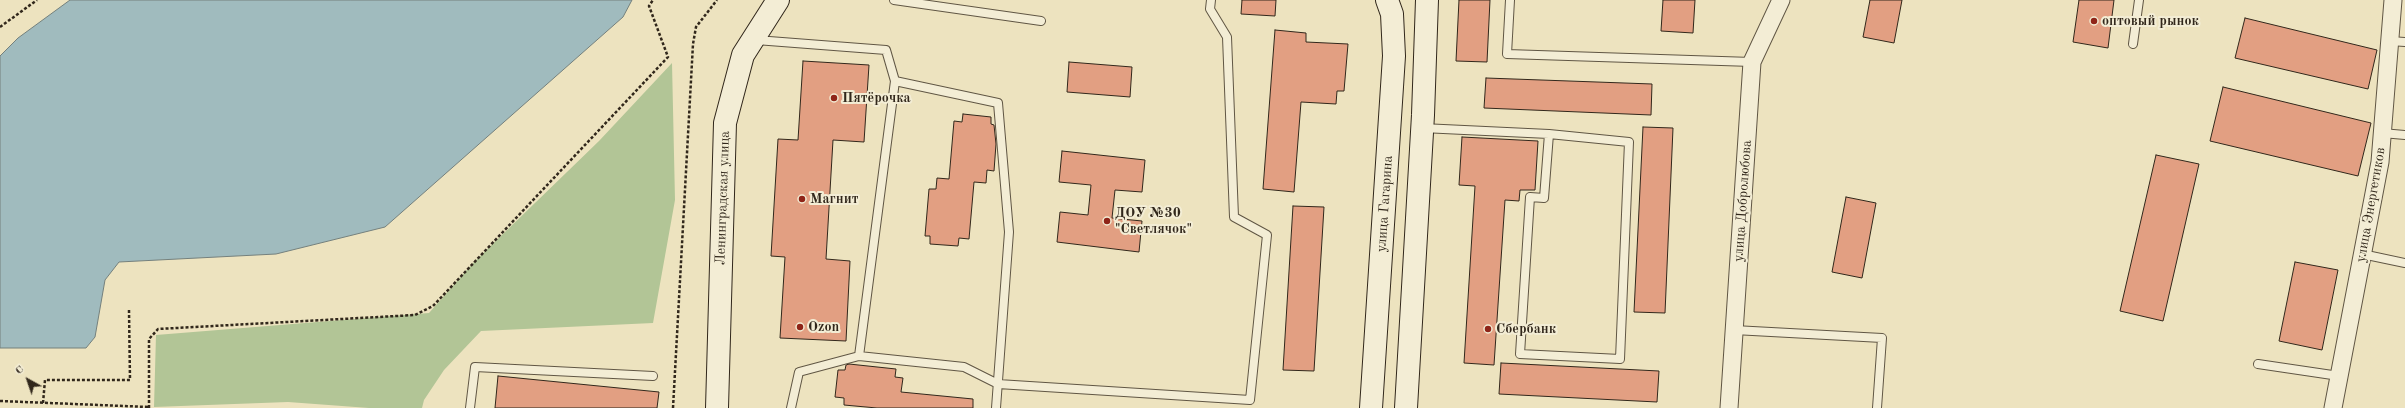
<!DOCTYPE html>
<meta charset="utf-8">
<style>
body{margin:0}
#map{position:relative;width:2405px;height:408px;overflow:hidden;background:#ede3bf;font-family:"Old Standard TT",serif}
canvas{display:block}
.north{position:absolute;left:8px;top:360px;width:40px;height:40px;-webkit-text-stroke:3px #f3edd5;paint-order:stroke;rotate:320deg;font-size:11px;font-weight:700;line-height:16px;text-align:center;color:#31271b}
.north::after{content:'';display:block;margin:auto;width:14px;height:18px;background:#31271b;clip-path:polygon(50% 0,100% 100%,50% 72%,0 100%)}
</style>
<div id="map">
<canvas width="2405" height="408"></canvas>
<div class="north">С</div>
</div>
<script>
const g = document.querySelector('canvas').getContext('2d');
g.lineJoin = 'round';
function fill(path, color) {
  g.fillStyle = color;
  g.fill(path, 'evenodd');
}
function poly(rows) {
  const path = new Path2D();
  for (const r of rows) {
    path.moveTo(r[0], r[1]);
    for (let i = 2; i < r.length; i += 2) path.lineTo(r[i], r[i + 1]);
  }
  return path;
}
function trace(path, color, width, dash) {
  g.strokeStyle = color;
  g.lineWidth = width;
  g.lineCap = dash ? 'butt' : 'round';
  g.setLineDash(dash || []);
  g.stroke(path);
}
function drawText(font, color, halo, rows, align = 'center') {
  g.font = font + ' "Old Standard TT",serif';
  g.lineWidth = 4;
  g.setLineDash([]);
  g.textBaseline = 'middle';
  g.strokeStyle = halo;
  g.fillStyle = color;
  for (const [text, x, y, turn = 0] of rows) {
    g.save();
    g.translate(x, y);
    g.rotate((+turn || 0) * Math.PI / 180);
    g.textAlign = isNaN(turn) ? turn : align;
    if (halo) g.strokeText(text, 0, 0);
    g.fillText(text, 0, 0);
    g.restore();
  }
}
fill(poly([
 [672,63,675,200,653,323,481,331,444,370,424,400,422,408,369,408,288,402,154,407,156,335,429,313,473,263,599,141]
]), '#b2c596');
const water = poly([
 [70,0,632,0,623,17,385,227,276,254,119,262,105,280,95,337,86,348,0,348,0,56,18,38,70,0]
]);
fill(water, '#a0bbbe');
trace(water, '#74807d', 1);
const building = poly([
 [1242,0,1276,0,1275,16,1241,14,1242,0],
 [1459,0,1490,0,1487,62,1456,61,1459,0],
 [1663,0,1695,0,1693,33,1661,31,1663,0],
 [1870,0,1902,0,1894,43,1863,37,1870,0],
 [2079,0,2114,0,2108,48,2073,42,2079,0],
 [2245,18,2377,50,2368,89,2235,58,2245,18],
 [1275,30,1306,33,1306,42,1348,44,1344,91,1337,91,1336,104,1301,102,1294,192,1263,189,1275,30],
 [803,61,869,65,864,142,833,140,826,259,850,261,846,341,780,338,785,257,771,256,778,139,798,140,803,61],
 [1069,62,1132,67,1130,97,1067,92,1069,62],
 [1486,78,1652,84,1651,115,1484,108,1486,78],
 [2223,87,2371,123,2358,176,2210,141,2223,87],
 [963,114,991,117,991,124,994,125,996,144,994,171,987,170,986,183,974,182,969,239,959,238,958,246,930,244,930,236,925,236,929,189,936,189,937,178,949,179,954,121,962,122,963,114],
 [1643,127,1673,128,1665,313,1634,312,1643,127],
 [1462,137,1538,141,1535,190,1520,190,1519,201,1505,200,1494,365,1464,363,1475,186,1459,185,1462,137],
 [1062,151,1145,160,1142,192,1115,190,1112,218,1142,221,1139,252,1057,242,1060,212,1088,215,1091,185,1059,182,1062,151],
 [2156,155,2199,164,2163,321,2120,311,2156,155],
 [1846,197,1876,203,1862,278,1832,272,1846,197],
 [1293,206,1324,207,1314,371,1283,370,1293,206],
 [2295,262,2338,270,2322,350,2279,341,2295,262],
 [1501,363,1659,371,1657,402,1499,394,1501,363],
 [849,364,896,369,895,377,903,378,901,392,973,399,973,408,877,408,844,405,844,398,835,397,838,370,845,370,846,365,849,364],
 [498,376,659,392,657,408,495,408,498,376]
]);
fill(building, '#e29f82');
trace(building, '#31271b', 1);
const lane = poly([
 [894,0,1041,21],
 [1510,0,1507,54,1752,62],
 [756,40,886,50,895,81,859,356,799,372,791,408],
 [2390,41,2405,42],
 [2133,44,2139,0],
 [895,81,998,103,1009,232,996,408],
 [1422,128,1549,134,1629,142,1620,359,1520,354,1530,197,1544,198,1549,134],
 [2382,133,2405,135],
 [2362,254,2405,263],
 [1734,330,1882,338,1877,408],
 [859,356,964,367,998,384,1250,400,1267,235,1234,217,1227,37,1210,9,1211,0],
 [2258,364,2339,376],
 [470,408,475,367,653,376]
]);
const street = poly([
 [1729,408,1752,62,1781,0],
 [2333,408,2380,162,2393,0]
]);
const secondary = poly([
 [717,408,725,123,743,55,778,0],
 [1371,408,1394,56,1392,14,1387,0],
 [1406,408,1423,115,1427,0]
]);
trace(lane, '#605644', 10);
trace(street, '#605644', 19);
trace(secondary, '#31271b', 24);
trace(poly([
 [0,27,37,0],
 [0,401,149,407],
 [43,403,45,380,130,380,129,310],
 [149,408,149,339,158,329,415,315,433,306,668,57,649,6,653,0],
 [673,408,693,44,696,27,717,0]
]), '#31271b', 2.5, [3, 2]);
trace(lane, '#f3edd5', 8);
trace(street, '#f3edd5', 17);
trace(secondary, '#f3edd5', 22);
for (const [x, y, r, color] of [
 [2094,21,4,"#8f2418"],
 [834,98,4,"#8f2418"],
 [802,199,4,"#8f2418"],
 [1107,221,4,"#8f2418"],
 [800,327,4,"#8f2418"],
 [1488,329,4,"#8f2418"]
]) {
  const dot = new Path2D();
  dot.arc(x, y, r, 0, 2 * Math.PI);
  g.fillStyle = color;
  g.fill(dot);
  trace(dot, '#f3edd5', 1.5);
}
drawText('bold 14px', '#31271b', '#f3edd5', [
 ["оптовый рынок",2102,21],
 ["Пятёрочка",842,98],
 ["Магнит",810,199],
 ["ДОУ №30",1115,213],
 ["\"Светлячок\"",1115,229],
 ["Ozon",808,327],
 ["Сбербанк",1496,329]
], 'left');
drawText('14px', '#31271b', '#f3edd5', [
 ["Ленинградская улица",723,198,-88],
 ["улица Добролюбова",1743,201,-86],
 ["улица Гагарина",1385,204,-86],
 ["улица Энергетиков",2371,205,-80]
]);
</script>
